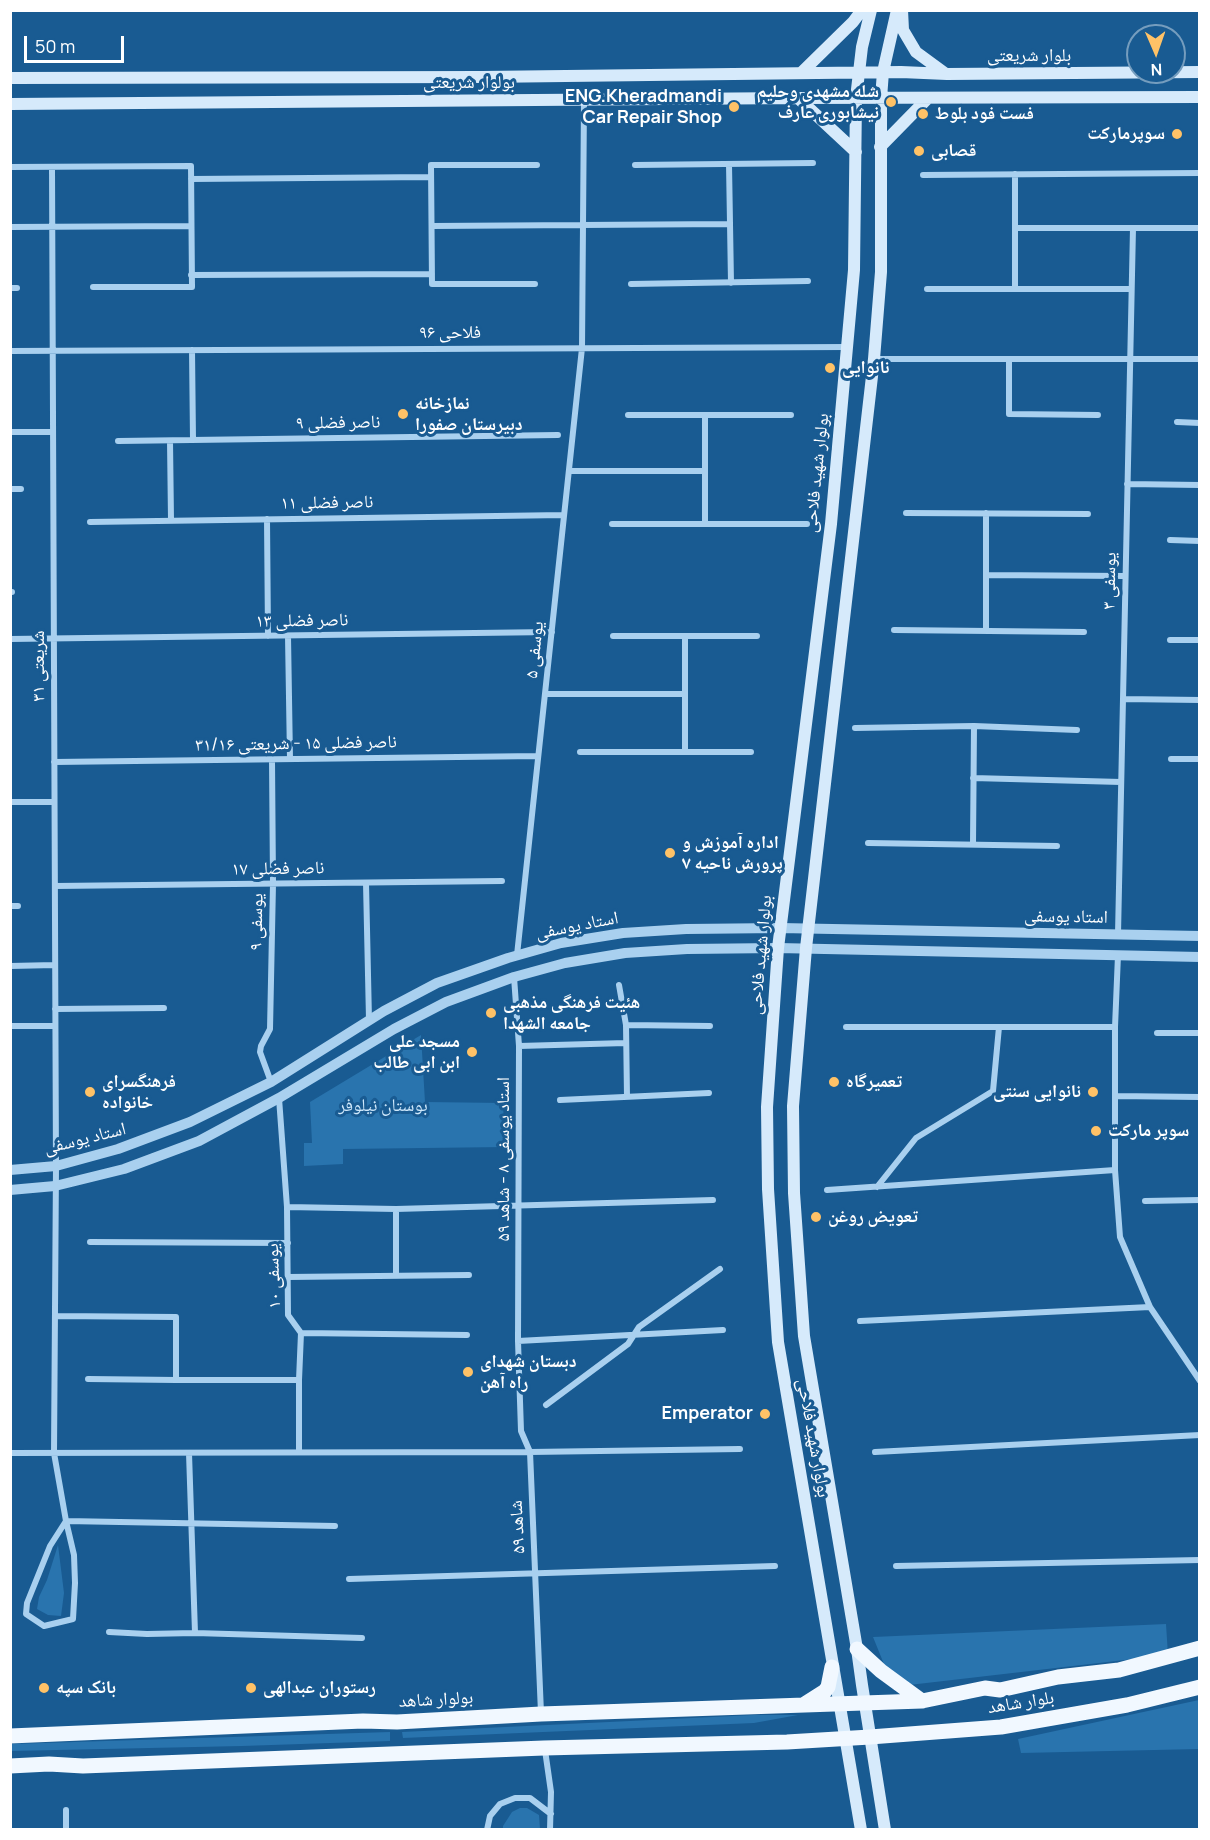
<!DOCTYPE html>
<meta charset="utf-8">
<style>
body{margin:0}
#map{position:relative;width:1210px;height:1840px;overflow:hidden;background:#195b92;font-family:Manrope,sans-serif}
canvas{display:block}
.frame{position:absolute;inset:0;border:12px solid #fff;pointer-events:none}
.north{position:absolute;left:1126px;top:24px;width:60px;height:60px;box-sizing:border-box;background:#195b92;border:2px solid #759dbe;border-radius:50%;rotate:178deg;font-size:16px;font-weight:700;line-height:24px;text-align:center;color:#fff}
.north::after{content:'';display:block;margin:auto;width:21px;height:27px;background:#ffc267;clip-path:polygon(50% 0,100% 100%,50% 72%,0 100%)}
.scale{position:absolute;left:24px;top:36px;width:100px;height:27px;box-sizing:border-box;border:3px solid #fff;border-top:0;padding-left:8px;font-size:18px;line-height:21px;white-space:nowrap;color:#fff;-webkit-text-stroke:4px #195b92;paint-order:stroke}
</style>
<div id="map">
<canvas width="1210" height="1840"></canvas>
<div class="frame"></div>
<div class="north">N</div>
<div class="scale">50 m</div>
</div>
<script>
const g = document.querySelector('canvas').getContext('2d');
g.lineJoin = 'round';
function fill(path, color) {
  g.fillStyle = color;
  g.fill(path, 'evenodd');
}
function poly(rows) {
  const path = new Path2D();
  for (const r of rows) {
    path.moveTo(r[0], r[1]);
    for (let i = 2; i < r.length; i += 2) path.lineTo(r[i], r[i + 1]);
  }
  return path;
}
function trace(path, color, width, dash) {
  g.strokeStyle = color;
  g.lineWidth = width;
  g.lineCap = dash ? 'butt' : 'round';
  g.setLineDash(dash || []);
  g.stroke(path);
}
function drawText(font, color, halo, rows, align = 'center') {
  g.font = font + ' Manrope,"Noto Naskh Arabic",sans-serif';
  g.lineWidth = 6;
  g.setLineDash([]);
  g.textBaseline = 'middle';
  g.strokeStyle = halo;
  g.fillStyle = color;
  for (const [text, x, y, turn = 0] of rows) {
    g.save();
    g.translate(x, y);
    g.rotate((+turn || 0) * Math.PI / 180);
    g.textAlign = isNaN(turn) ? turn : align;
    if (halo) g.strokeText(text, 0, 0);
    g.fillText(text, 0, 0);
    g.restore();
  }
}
fill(poly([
 [421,1035,425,1102,503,1103,505,1147,343,1149,343,1164,304,1166,304,1143,312,1143,310,1102],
 [58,1545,64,1593,61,1616,48,1615,37,1609,39,1597,47,1580],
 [1166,1624,1168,1655,909,1685,888,1674,873,1637],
 [1199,1700,1199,1749,1021,1753,1018,1739],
 [754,1715,798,1715,754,1723,403,1738,402,1732],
 [390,1732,390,1741,242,1746,11,1751,11,1744],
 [520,1808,527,1808,539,1815,540,1829,503,1829,503,1826,512,1812]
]), '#2974ae');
trace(poly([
 [729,164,731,283],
 [635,165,813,163],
 [10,167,191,166,192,287,93,287],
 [52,167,56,1166,54,1453,66,1521,74,1555,75,1583,73,1619,44,1626,26,1614,27,1603,50,1546,66,1521,335,1526],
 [1015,174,1015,289],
 [923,175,1200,173],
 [191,179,431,177],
 [432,226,730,224],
 [10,227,191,226],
 [1015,228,1200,228],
 [191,275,432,274],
 [535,284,432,284,431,165,537,165],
 [631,284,808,281],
 [10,288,17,288],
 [927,289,1131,289],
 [192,350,193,440],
 [10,351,847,347],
 [874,359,1200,359],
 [1009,359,1009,414,1098,415],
 [628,415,791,415],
 [705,415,705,524],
 [1177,422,1200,423],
 [10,432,53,432],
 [118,441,558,435],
 [170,441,171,520],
 [569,471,704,471],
 [1127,484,1200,485],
 [10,489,21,489],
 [906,513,1088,514],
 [267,519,268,636],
 [90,522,564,515],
 [612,524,807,524],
 [1170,540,1200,541],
 [986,575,1125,576],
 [10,592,12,592],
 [894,630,1084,632],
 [986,631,986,513],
 [288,636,290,759],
 [613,636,757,636],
 [10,639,552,632],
 [1170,640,1200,640],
 [545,694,685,694],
 [1123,699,1200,700],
 [855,728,974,726,1077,730],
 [580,752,751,752],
 [685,752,685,636],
 [1171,759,1200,759],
 [54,762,538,756],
 [973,778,1121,782],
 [10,802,54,802],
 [868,843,1057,846],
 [973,844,974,726],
 [366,883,369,1020],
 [55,886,502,881],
 [10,906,18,906],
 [1118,934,1133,228],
 [517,955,582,348,584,101],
 [1118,955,1115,1027,1115,1170,1120,1237,1150,1307,1200,1381],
 [10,966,55,965],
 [514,977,519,1046,518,1341,521,1431,530,1452,541,1713],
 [619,985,626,1025,627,1097],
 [55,1009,164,1008],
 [626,1025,710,1026],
 [10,1026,55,1026],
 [846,1027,1115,1027],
 [1157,1033,1200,1033],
 [519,1046,626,1043],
 [271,1082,260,1052,261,1046,270,1029,273,884,272,760],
 [1115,1096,1200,1097],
 [279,1098,287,1207,288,1315,301,1333,299,1380,299,1451],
 [560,1100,709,1093],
 [877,1187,916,1138,993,1091,999,1027],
 [827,1190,1115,1170],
 [1145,1201,1200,1200],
 [287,1207,396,1209,713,1200],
 [396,1209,396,1276],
 [90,1242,288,1243],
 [288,1277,469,1275],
 [55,1316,176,1317,176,1380,299,1380],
 [860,1321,1150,1307],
 [301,1333,467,1335],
 [518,1341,723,1330],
 [88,1379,176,1380],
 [546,1405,628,1344,639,1327,720,1269],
 [875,1452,1200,1435],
 [10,1453,530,1452,740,1449],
 [189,1453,195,1633],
 [896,1566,1200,1560],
 [349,1579,775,1566],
 [109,1632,147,1634,195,1633,362,1638],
 [545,1750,551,1792,550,1830],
 [66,1830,66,1810],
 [487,1830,490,1816,500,1804,515,1798,530,1798,551,1814]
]), '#a9d0ef', 6);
trace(poly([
 [10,1170,56,1166,118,1149,190,1122,271,1082,384,1011,437,983,508,958,561,943,623,933,686,929,780,928,1200,936],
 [10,1190,55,1186,124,1169,199,1141,279,1098,394,1029,446,1002,514,977,565,963,625,953,687,949,778,948,1200,957]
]), '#a9d0ef', 10);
trace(poly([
 [902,10,903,30,916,52,946,74],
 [801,73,853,22,862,10],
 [10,78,482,77,901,72,947,74,1200,72],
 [798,98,856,152],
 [10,104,798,98,1200,97],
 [880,147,928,98],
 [861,1830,778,1342,768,1189,767,1107,778,948,831,524,854,270,856,98,862,47,871,10],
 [885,1830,862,1685,857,1649,804,1336,794,1193,793,1106,806,948,874,359,881,272,881,98,883,72,897,10]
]), '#d6eafb', 12);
trace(poly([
 [857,1649,881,1671,922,1701],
 [803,1705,825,1691,828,1687,832,1667],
 [10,1736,363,1721,397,1722,541,1714,922,1701,985,1688,1000,1690,1058,1677,1119,1670,1200,1648],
 [10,1766,49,1764,83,1766,544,1748,787,1742,870,1737,1001,1727,1127,1705,1200,1687]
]), '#f1f8ff', 15);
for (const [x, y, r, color] of [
 [891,102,6,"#ffc267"],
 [734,107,6,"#ffc267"],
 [923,114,6,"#ffc267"],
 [1177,134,6,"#ffc267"],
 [919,151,6,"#ffc267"],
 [830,368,6,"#ffc267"],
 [403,414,6,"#ffc267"],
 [670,853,6,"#ffc267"],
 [491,1013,6,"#ffc267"],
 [472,1052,6,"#ffc267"],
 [834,1082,6,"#ffc267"],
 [90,1092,6,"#ffc267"],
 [1093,1092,6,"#ffc267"],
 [1096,1131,6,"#ffc267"],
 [816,1217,6,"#ffc267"],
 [468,1372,6,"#ffc267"],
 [765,1414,6,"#ffc267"],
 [44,1688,6,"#ffc267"],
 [251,1688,6,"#ffc267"]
]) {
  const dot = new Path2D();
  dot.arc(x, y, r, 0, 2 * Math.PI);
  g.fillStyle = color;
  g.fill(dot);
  trace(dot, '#195b92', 2);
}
drawText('18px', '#fff', '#195b92', [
 ["بلوار شریعتی",1029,56],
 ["بولوار شریعتی",469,83],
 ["فلاحی ۹۶",450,333],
 ["ناصر فضلی ۹",338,423,-1],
 ["بولوار شهید فلاحی",817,473,-84],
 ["ناصر فضلی ۱۱",327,503,-1],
 ["یوسفی ۳",1110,581,-89],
 ["ناصر فضلی ۱۳",302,621,-1],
 ["یوسفی ۵",535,650,-84],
 ["شریعتی ۳۱",39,666,-90],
 ["ناصر فضلی ۱۵ - شریعتی ۳۱/۱۶",296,744,-1],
 ["ناصر فضلی ۱۷",278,869,-1],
 ["استاد یوسفی",1066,917,1],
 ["یوسفی ۹",257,922,-89],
 ["استاد یوسفی",577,926,-11],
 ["بولوار شهید فلاحی",761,955,-85],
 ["استاد یوسفی",85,1139,-14],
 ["استاد یوسفی ۸ - شاهد ۵۹",504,1159,-90],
 ["یوسفی ۱۰",274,1276,-92],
 ["بولوار شهید فلاحی",813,1438,80],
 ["شاهد ۵۹",518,1527,-93],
 ["بولوار شاهد",436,1700,-3],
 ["بلوار شاهد",1021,1703,-9]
]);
drawText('bold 18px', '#fff', '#195b92', [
 ["شله مشهدی وحلیم",879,92,"right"],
 ["نیشابوری عارف",879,113,"right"],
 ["ENG.Kheradmandi",722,97,"right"],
 ["Car Repair Shop",722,118,"right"],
 ["فست فود بلوط",935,114],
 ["سوپرمارکت",1165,134,"right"],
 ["قصابی",931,151],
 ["نانوایی",842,368],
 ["نمازخانه",415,404],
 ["دبیرستان صفورا",415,425],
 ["اداره آموزش و",682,843],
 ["پرورش ناحیه ۷",682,864],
 ["هئیت فرهنگی مذهبی",503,1003],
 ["جامعه الشهدا",503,1024],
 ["مسجد علی",460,1042,"right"],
 ["ابن ابی طالب",460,1063,"right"],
 ["فرهنگسرای",102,1082],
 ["خانواده",102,1103],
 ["تعمیرگاه",846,1082],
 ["نانوایی سنتی",1081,1092,"right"],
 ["سوپر مارکت",1108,1131],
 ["تعویض روغن",828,1217],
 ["دبستان شهدای",480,1362],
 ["راه آهن",480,1383],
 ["Emperator",753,1414,"right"],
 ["بانک سپه",56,1688],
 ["رستوران عبدالهی",263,1688]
], 'left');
drawText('18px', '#cfe8fb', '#195b92', [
 ["بوستان نیلوفر",383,1106]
]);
</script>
